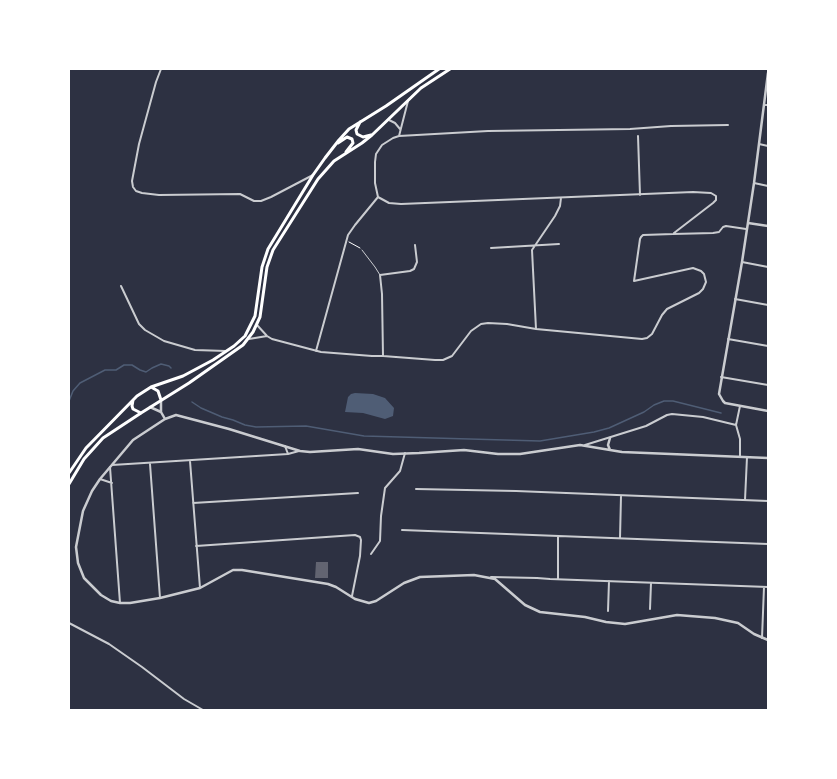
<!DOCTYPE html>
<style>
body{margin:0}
#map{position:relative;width:837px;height:779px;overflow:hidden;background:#2d3142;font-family:"PT Sans",sans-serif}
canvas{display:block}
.frame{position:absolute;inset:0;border:70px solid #fff;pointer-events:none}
</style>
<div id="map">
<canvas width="837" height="779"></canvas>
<div class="frame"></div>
</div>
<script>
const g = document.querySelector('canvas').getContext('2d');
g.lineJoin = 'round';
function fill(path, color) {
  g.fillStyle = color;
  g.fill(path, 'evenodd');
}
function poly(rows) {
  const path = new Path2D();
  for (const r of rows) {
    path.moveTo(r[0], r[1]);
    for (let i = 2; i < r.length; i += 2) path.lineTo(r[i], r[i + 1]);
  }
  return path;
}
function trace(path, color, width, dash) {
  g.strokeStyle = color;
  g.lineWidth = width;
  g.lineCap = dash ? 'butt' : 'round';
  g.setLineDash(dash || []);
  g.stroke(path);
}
fill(poly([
 [355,393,373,394,385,398,394,408,393,416,385,419,363,413,345,412,348,397,351,394]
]), '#4f5d75');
trace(poly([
 [69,401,73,391,80,383,105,370,116,370,124,365,132,365,140,370,146,372,152,368,161,364,169,366,171,368],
 [192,402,201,408,222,417,233,420,245,425,256,427,306,426,364,436,540,441,594,432,609,428,644,412,654,405,664,401,673,401,721,413]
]), '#4f5d75', 1.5);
fill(poly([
 [316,562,328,562,328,578,315,578]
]), '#626471');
trace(poly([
 [349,242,360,248]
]), '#fff', 1);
trace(poly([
 [362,250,375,267,380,275]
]), '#caccd0', 1);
trace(poly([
 [161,69,156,82,139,144,132,181,133,187,136,191,142,193,159,195,240,194,254,201,261,201,271,197,313,175],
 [764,105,768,105],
 [389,120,395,123,400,129],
 [399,136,408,101],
 [638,136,640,195],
 [759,144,768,146],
 [754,183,768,186],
 [378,197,375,183,375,162,376,154,382,145,393,138,399,136,488,131,630,129,671,126,728,125],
 [378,197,389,203,401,204,693,192,711,193,716,196,716,200,713,203,674,233],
 [491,248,559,244],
 [742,262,768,267],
 [121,286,139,324,145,330,164,341,195,350,226,351],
 [735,299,768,305],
 [257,325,267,336,272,339,321,352,372,356,383,356,435,360,443,360,452,356,471,331,481,324,488,323,507,324,536,329,642,339,647,338,652,334,662,315,667,309,699,293,703,289,706,282,704,274,701,271,693,268,634,281,640,239,641,237,643,235,673,234,713,233,719,232,723,227,726,226,746,229],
 [536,329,532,250,555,216,560,206,561,198],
 [249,339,267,336],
 [728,339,768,346],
 [316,351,348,235,355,225,378,197],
 [383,356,382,294,380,275,410,271,414,269,417,262,415,245],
 [721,377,768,385],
 [585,445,646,426,667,415,672,414,703,417,736,425],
 [285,446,288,454],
 [740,457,740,439,736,425,740,406],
 [190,461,200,588],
 [150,464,160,598],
 [112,465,288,454,299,451],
 [110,467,120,603],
 [100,479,112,483],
 [416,489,516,491,768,501],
 [745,500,747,457],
 [193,503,358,493],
 [402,530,768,544],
 [620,538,621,496],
 [196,546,355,535,360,537,361,540,360,556,352,596],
 [371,554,380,541,381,516,385,488,400,471,405,453],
 [491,577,537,578,550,579,768,587],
 [558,579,558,537],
 [650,609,651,583],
 [608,611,609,581],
 [69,623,109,644,142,667,184,699,203,710],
 [762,638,764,587]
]), '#caccd0', 2);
trace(poly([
 [768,73,754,183,742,262,719,394,723,401,725,403,768,411],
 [748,223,768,226],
 [161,401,161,412],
 [150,407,161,412,165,419],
 [610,438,608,445,610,450],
 [768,458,622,452,580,445,520,454,498,454,464,450,419,453,393,454,358,449,310,452,300,451,229,429,176,415,165,419,133,440,100,479,92,491,83,511,76,547,78,563,84,578,101,595,111,601,120,603,130,603,160,598,200,588,233,570,242,570,328,584,336,587,355,599,369,603,376,601,404,583,420,577,474,575,495,579,525,605,540,612,585,617,606,622,625,624,677,615,715,618,738,623,754,634,768,640]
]), '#caccd0', 2.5);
trace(poly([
 [360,122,356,130,357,134,363,137,371,135],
 [338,143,347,137,352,139,353,143,346,152],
 [151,387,158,391,161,400],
 [133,400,132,406,133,409,141,413],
 [69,473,86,448,137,396,151,387,183,376,213,360,234,346,245,336,255,316,262,267,268,249,313,175,325,158,339,140,349,129,386,106,439,69],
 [69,484,84,459,103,438,141,413,189,383,243,345,253,332,260,317,267,267,273,250,318,179,334,161,362,143,372,135,421,88,450,69]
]), '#fff', 3);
</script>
